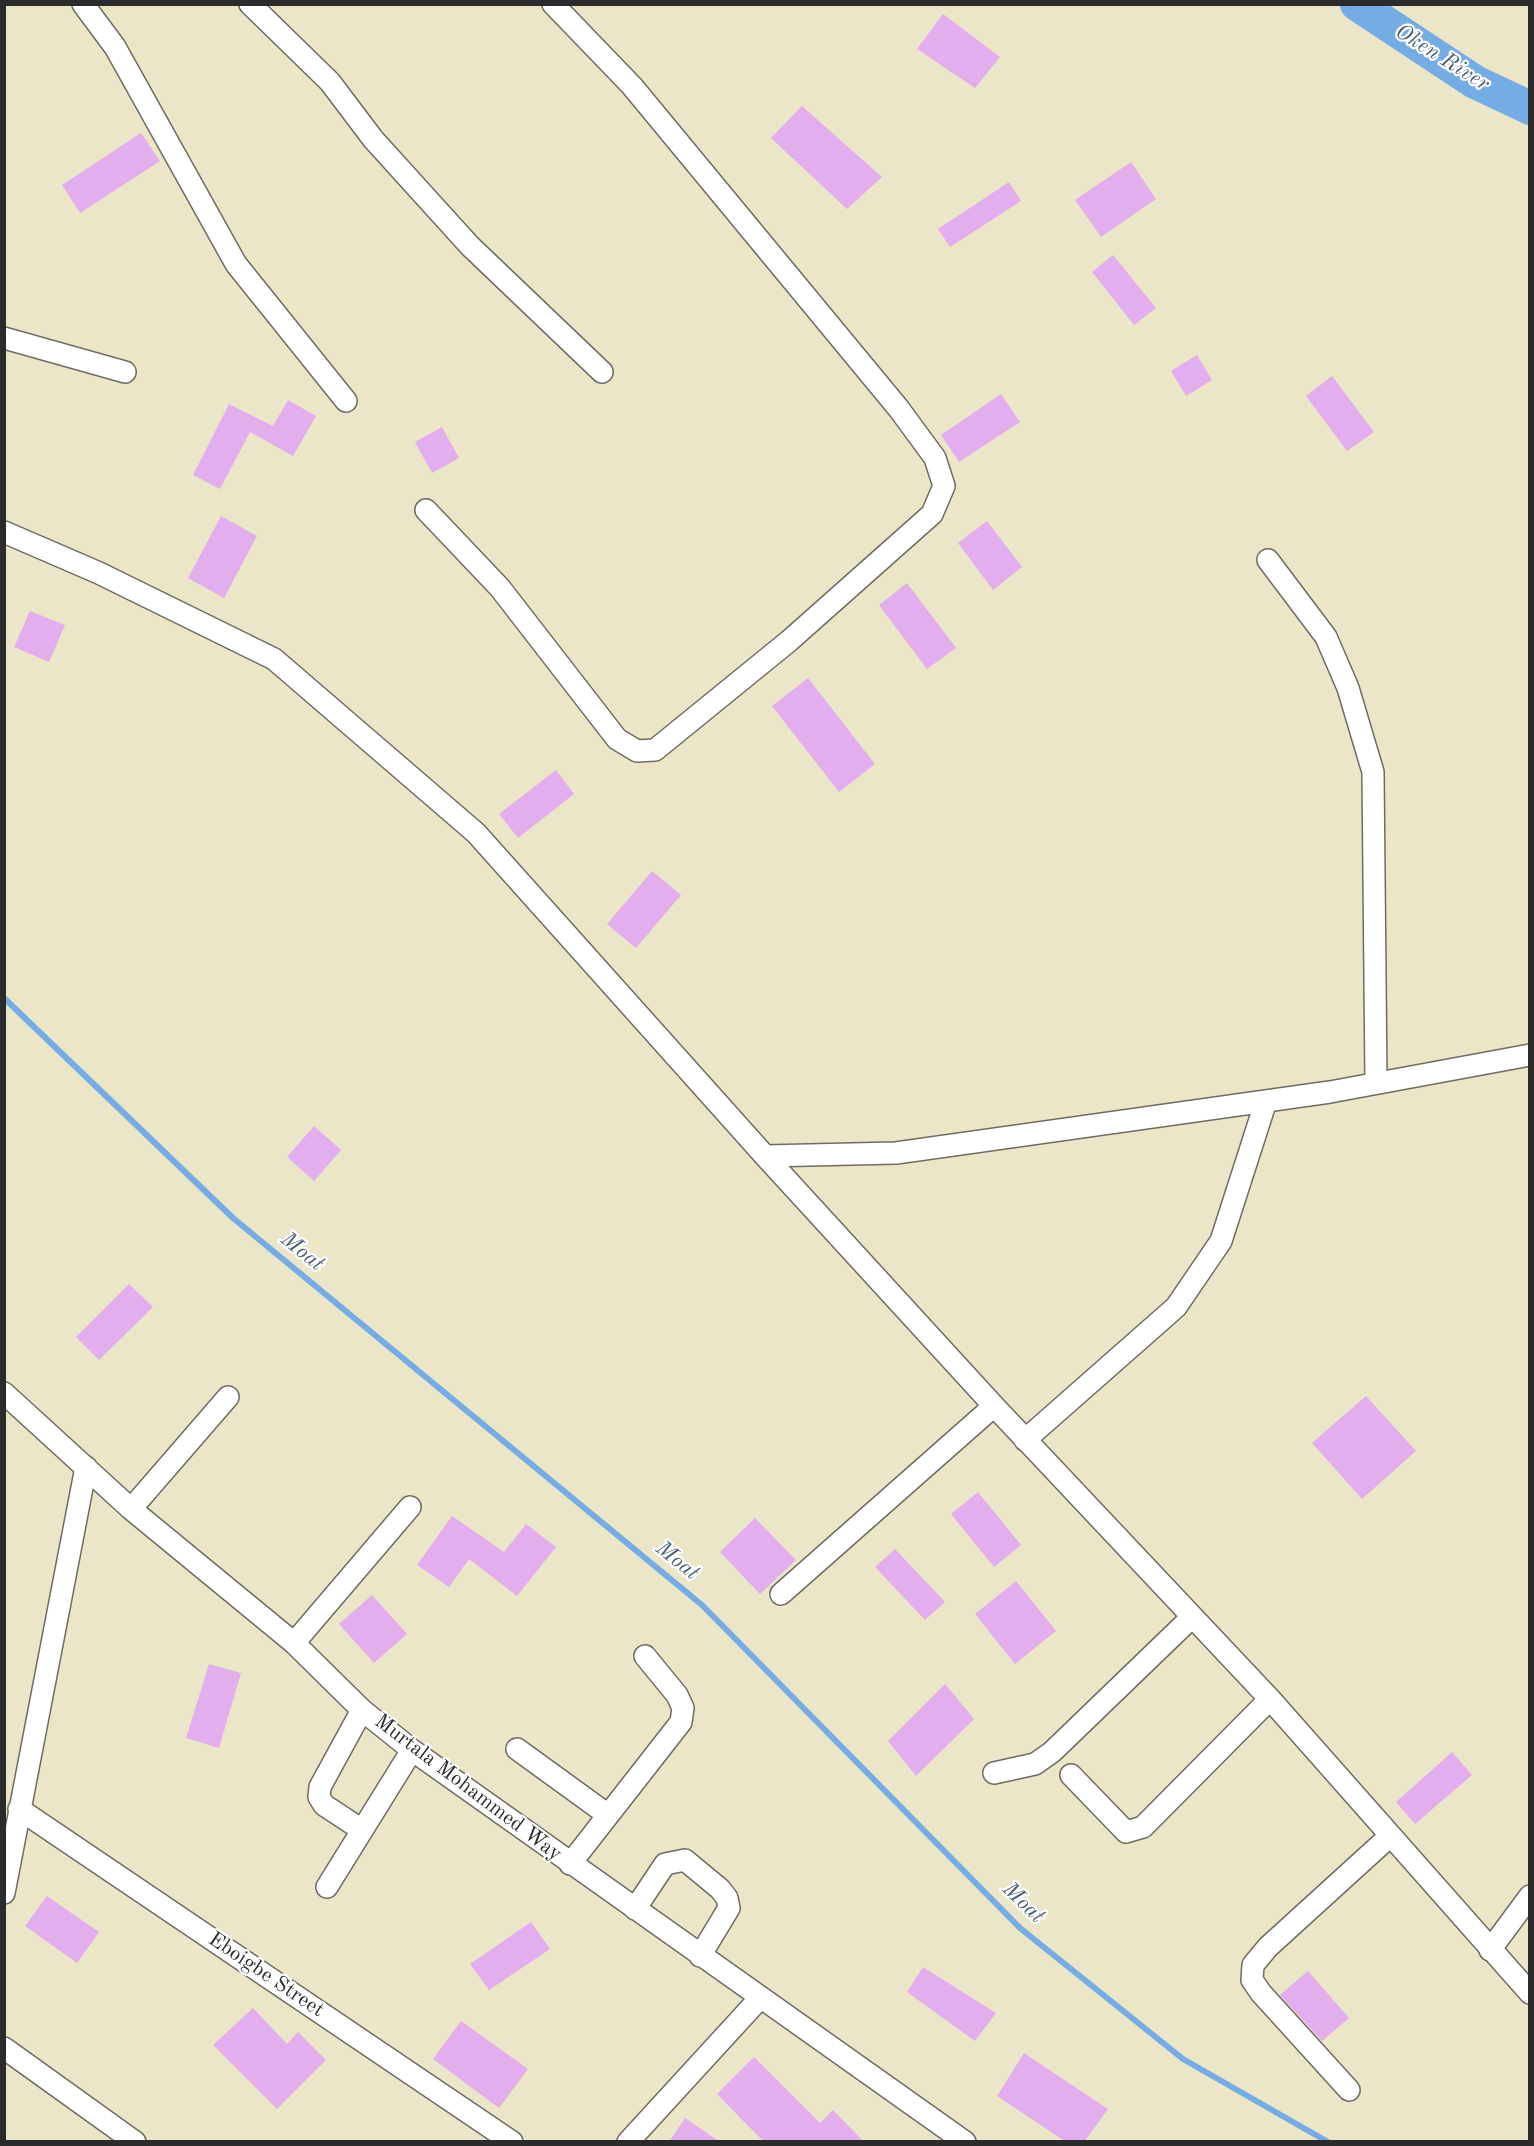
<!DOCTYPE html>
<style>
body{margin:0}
#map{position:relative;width:1534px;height:2146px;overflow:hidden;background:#ebe6c8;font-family:"Old Standard TT",serif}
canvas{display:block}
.frame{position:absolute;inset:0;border:6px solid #2b2b2b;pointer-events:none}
</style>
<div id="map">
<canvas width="1534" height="2146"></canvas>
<div class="frame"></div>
</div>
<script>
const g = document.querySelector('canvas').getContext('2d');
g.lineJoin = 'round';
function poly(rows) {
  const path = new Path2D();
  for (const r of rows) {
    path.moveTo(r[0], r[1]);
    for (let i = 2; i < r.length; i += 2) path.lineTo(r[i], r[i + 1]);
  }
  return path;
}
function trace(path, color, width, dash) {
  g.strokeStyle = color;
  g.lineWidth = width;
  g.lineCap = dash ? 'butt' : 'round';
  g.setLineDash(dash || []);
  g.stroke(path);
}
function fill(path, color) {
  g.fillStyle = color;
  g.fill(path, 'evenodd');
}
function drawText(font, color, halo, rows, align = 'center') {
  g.font = font + ' "Old Standard TT",serif';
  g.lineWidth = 4.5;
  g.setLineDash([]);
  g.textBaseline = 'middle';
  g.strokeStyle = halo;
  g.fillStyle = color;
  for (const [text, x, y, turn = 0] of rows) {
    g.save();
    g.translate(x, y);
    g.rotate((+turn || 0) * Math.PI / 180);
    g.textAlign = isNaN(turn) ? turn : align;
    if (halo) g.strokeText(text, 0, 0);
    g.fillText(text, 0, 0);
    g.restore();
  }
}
trace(poly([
 [4,998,233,1218,702,1605,1020,1928,1183,2059,1328,2142]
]), '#76ace4', 6);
trace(poly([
 [1357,4,1475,82,1530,108]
]), '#76ace4', 34);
fill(poly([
 [943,14,1000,57,975,88,917,49],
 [802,106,882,177,847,209,771,138],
 [141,133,160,161,80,213,62,185],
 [1131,162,1156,199,1101,237,1075,200],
 [1009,182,1021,201,950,247,938,229],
 [1113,255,1156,308,1134,325,1092,272],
 [1197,355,1212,380,1186,396,1171,371],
 [1332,376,1374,432,1347,451,1306,396],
 [1001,394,1020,422,959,462,941,435],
 [288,400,316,416,293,456,250,432,220,489,193,475,229,404,273,426],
 [442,427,459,458,432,473,415,442],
 [221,516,257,536,224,598,188,578],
 [987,521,1022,567,993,590,958,543],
 [907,583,956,648,927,669,879,605],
 [30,611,65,625,49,662,14,647],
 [808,678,875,764,839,792,772,706],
 [556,770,574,794,518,838,499,814],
 [652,871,681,895,636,948,607,924],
 [314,1126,341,1150,314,1181,287,1157],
 [129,1284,153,1307,99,1360,76,1337],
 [1366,1396,1416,1451,1362,1499,1312,1443],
 [978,1492,1021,1545,994,1567,951,1514],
 [452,1516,504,1552,526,1524,556,1547,517,1596,469,1559,449,1587,417,1565],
 [755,1518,796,1560,760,1594,720,1552],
 [895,1549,945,1602,925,1620,875,1567],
 [1016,1581,1056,1631,1015,1664,975,1614],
 [372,1595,407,1634,374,1663,339,1624],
 [209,1664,241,1673,219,1748,186,1738],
 [945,1684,974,1719,916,1776,888,1741],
 [1452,1752,1472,1775,1415,1824,1396,1802],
 [47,1896,99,1932,77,1963,25,1926],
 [531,1922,550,1949,489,1990,470,1964],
 [923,1967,996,2013,975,2041,907,1992],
 [1308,1971,1349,2018,1322,2041,1280,1995],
 [253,2008,287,2044,298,2032,326,2060,277,2109,213,2045],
 [461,2021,528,2069,499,2108,433,2059],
 [1024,2053,1108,2109,1084,2142,1066,2142,997,2096],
 [754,2057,820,2123,833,2110,864,2142,764,2142,717,2094],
 [685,2118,720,2142,669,2142]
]), '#e2aeed');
const minor = poly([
 [83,4,115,47,236,264,346,401],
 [250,4,330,82,373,139,470,246,602,372],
 [4,338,125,372],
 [426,510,500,588,617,739,637,751,655,750,789,641,932,514,944,486,935,458,899,409,632,86,553,4],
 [4,532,99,573,274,659,476,833,765,1156,994,1406,1270,1699,1530,1993],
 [1268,560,1326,637,1348,688,1373,772,1376,1083],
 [765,1156,896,1153,1330,1092,1530,1055],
 [4,1393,131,1509,294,1643,362,1710,412,1750,965,2142],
 [1025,1440,1176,1307,1221,1241,1266,1101],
 [131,1509,228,1397],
 [781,1594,994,1406],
 [294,1643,410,1507],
 [517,1749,608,1815],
 [994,1773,1035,1764,1052,1752,1192,1617],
 [1071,1775,1126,1832,1143,1827,1270,1699],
 [19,1809,512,2142],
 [362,1830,324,1805,319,1797,320,1787,362,1710],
 [570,1864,681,1722,683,1708,677,1695,645,1656],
 [327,1887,412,1750],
 [4,1893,86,1467],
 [635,1909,665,1864,685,1860,720,1889,727,1898,729,1908,700,1956],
 [1490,1950,1530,1896],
 [4,2048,135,2142],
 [1349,2090,1261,1993,1252,1980,1253,1965,1268,1947,1390,1836],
 [628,2142,760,1998]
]);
trace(minor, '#6e6c62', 24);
trace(minor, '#fff', 21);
drawText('21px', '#2b2b2b', '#fff', [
 ["Murtala Mohammed Way",468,1788,37],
 ["Eboigbe Street",266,1975,34]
]);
drawText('italic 22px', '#495f75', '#fff', [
 ["Oken River",1442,58,32],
 ["Moat",302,1252,39],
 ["Moat",677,1561,39],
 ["Moat",1023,1903,44]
]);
</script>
